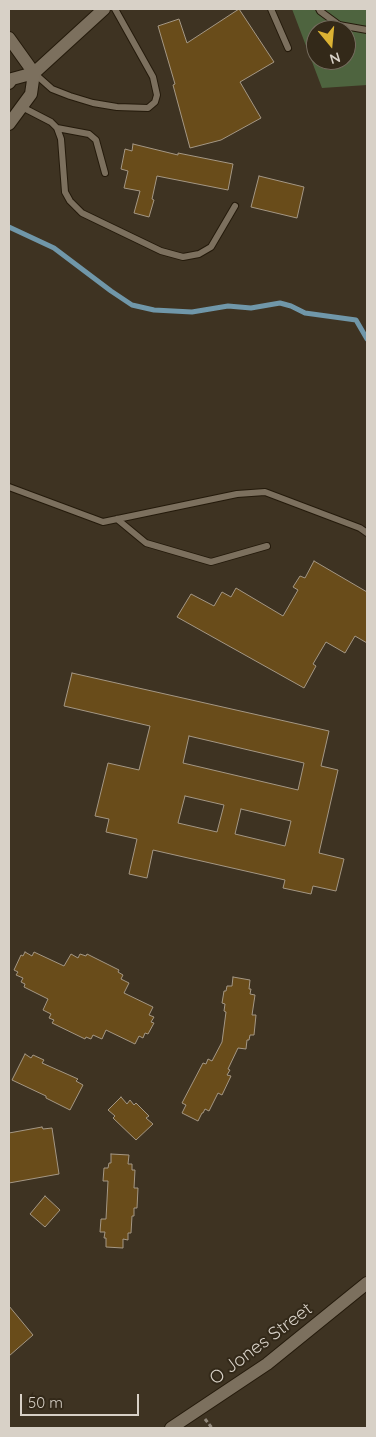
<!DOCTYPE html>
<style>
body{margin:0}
#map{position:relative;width:376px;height:1437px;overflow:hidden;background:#3e3322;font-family:Quicksand,sans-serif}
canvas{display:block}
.frame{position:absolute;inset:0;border:10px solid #d8d1c7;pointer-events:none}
.north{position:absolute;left:306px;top:20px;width:50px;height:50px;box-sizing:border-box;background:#332919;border:1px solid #756c5f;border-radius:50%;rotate:163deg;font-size:14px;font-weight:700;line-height:20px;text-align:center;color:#d8d1c7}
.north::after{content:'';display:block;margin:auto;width:18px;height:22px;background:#dbb233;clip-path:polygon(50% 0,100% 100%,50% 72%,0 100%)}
.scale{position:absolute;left:20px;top:1394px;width:119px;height:22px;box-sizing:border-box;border:2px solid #d8d1c7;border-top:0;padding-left:6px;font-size:15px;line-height:18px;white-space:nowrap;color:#d8d1c7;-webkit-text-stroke:4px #332919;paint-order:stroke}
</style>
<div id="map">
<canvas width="376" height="1437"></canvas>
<div class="frame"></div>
<div class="north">N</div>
<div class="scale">50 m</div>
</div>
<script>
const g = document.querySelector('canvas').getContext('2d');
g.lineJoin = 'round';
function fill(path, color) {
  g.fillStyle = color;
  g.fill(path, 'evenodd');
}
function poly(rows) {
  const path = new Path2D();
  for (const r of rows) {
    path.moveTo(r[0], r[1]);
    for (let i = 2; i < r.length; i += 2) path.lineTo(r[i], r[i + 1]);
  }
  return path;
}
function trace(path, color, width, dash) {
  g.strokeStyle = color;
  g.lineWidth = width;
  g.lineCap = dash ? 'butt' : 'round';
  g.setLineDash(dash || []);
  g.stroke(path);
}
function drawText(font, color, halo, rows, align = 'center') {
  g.font = font + ' Quicksand,sans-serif';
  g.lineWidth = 4;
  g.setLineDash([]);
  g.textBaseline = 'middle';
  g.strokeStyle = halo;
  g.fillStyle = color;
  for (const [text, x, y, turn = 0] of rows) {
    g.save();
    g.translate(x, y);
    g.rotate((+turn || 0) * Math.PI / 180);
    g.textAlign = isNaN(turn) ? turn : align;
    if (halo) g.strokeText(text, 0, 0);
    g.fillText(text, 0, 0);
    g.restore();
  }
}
fill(poly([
 [292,9,367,9,367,85,322,88],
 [316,30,346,30,346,60,316,60]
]), '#4e643f');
trace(poly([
 [9,227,54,248,111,291,132,305,154,310,192,312,228,306,251,308,280,303,291,306,305,313,356,320,367,339]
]), '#7097a9', 5);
const building = poly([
 [239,9,274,62,240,82,261,118,221,140,190,148,173,85,175,84,158,26,179,19,187,43,239,9],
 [133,144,178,155,178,153,233,164,228,190,157,176,152,199,154,200,149,217,134,213,140,191,124,188,128,171,121,169,125,149,132,151,133,144],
 [259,176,304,187,297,218,251,207,259,176],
 [314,561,367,592,367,643,355,636,345,653,326,642,313,664,316,666,304,688,177,617,191,594,214,606,222,592,231,597,236,588,283,616,298,590,293,587,300,576,305,578,314,561],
 [72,673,329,731,321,766,338,770,319,853,344,859,336,891,313,886,311,894,283,888,285,880,153,850,147,878,129,874,137,839,106,832,109,819,95,816,108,763,139,770,150,726,64,706,72,673],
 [189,736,304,763,298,790,183,763,189,736],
 [185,796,224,805,217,832,178,823,185,796],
 [241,809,291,821,285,846,235,834,241,809],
 [25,952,32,956,34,952,64,966,71,954,78,958,80,954,86,956,87,954,119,970,118,972,123,975,121,979,129,983,124,993,153,1007,149,1015,154,1017,151,1022,154,1023,148,1034,145,1033,143,1038,139,1036,135,1044,106,1030,102,1039,93,1035,91,1039,86,1037,85,1039,52,1023,54,1020,49,1018,51,1014,43,1010,48,999,24,987,25,984,21,982,23,978,16,975,18,972,14,970,21,955,23,956,25,952],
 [233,977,250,980,249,989,251,989,250,994,255,995,252,1015,256,1015,254,1035,250,1035,249,1040,247,1040,246,1049,238,1048,228,1069,230,1070,227,1075,231,1076,222,1095,218,1093,209,1111,205,1109,203,1113,202,1113,198,1121,182,1113,186,1105,182,1103,203,1063,206,1064,208,1059,212,1061,222,1042,226,1012,224,1011,225,1004,222,1003,224,991,226,991,227,986,232,986,233,977],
 [25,1054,31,1058,33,1055,44,1060,42,1063,78,1079,76,1081,83,1085,70,1110,46,1098,46,1096,12,1080,25,1054],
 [121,1097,127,1104,130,1100,134,1105,136,1103,149,1116,146,1118,153,1124,136,1140,113,1118,115,1116,108,1110,121,1097],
 [42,1127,43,1129,52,1128,59,1174,9,1183,9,1133,42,1127],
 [111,1154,129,1155,128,1164,132,1164,132,1170,135,1170,134,1188,138,1188,137,1208,134,1208,134,1216,132,1216,131,1233,128,1233,128,1240,123,1239,123,1248,106,1247,106,1238,104,1238,105,1232,100,1232,101,1219,106,1219,108,1181,103,1181,104,1168,108,1168,109,1163,111,1163,111,1154],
 [45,1196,60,1210,45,1227,30,1214,45,1196],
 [9,1306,33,1335,9,1356,9,1306]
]);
fill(building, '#694c1a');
trace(building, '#a49784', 1);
const service = poly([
 [271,9,288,48],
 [319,9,320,11,339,25,367,30],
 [34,73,52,89,70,96,93,103,117,107,148,108,155,102,157,95,153,77,115,9],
 [22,107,51,122,57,128,61,139,65,192,70,201,82,213,161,251,183,257,199,254,211,247,235,206],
 [57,128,89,134,96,140,105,173],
 [9,487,103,522,237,494,265,492,360,528,367,533],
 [117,519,146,543,211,562,267,546]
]);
const minor = poly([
 [9,38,34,73],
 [171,1428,267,1364,367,1283]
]);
const tertiary = poly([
 [9,83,12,79,34,73,104,9],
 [9,124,31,94,34,73]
]);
trace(service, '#241a0b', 8);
trace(minor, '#241a0b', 14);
trace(tertiary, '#241a0b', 14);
trace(poly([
 [205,1419,212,1428]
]), '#92897c', 3, [4, 2.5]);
trace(service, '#7c705e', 6);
trace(minor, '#7c705e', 12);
trace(tertiary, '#7c705e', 12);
drawText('18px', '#d8d1c7', '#332919', [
 ["O Jones Street",261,1344,-37]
]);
</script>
